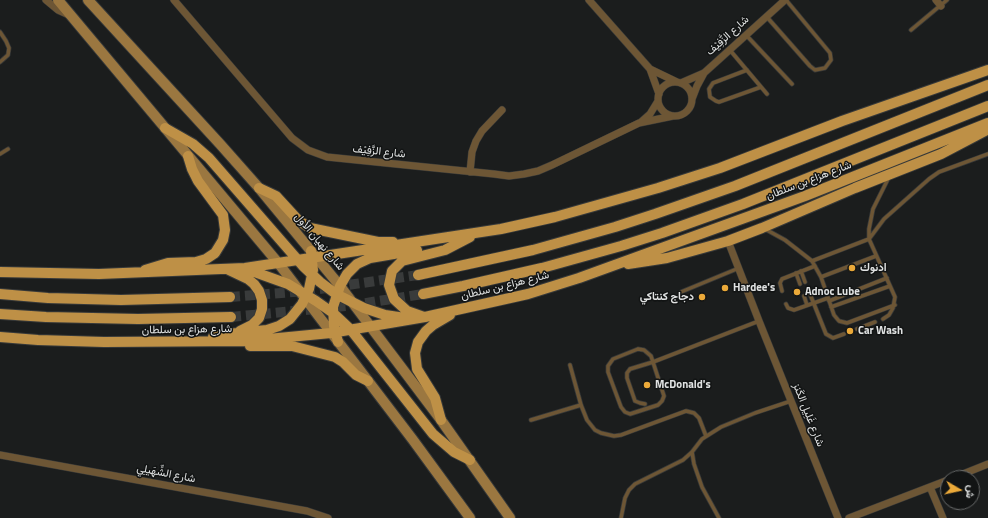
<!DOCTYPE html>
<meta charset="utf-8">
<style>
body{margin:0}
#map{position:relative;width:988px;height:518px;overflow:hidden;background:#1b1d1d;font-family:"Titillium Web",Vazirmatn,sans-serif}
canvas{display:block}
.north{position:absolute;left:940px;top:470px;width:40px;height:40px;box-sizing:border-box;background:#121414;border:1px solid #656767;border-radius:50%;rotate:99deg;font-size:11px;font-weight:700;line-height:16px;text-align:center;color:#e1e3e3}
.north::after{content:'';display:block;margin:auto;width:14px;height:18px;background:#eba939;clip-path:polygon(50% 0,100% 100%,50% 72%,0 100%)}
</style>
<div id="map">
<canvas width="988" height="518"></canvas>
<div class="north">ش</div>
</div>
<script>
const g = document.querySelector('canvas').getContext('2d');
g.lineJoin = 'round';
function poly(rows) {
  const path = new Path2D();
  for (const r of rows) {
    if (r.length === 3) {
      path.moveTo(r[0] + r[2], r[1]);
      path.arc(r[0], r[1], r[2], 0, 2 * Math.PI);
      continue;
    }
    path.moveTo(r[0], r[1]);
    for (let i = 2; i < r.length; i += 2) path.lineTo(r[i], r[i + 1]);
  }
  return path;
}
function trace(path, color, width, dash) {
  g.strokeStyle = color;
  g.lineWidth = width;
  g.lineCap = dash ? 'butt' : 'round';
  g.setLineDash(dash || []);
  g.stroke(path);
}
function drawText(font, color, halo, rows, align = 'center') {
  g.font = font + ' "Titillium Web",Vazirmatn,sans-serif';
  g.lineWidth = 3;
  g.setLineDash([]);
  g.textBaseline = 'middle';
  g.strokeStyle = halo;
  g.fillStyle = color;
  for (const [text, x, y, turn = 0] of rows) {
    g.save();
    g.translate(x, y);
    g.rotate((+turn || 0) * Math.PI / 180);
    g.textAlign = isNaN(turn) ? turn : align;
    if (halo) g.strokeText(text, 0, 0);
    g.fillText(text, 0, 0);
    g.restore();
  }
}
trace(poly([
 [230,297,306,291,418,275],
 [231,317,347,306,423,294]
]), '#393b3b', 10, [10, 5]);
const lane = poly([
 [766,16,810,66,815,70,825,68,831,60,830,53,786,0],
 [911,30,947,0],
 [0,32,6,41,9,48,8,55,0,62],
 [746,35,792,84],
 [729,49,767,94],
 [747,70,713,83,709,89,710,97,716,101,719,102,761,87],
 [0,154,8,149],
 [765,229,785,240,812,261,821,277,834,315,839,321,847,323,895,305],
 [812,261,869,239,884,219,929,179,939,172,988,154],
 [801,271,805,282],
 [796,273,800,284],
 [821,277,876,256],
 [782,291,780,283,782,279,815,266],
 [681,292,739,268],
 [810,294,826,334,833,338,844,334],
 [804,296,807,305],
 [829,301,887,278],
 [786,304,788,308,794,310,828,298],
 [831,307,890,286],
 [883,319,889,315,893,308,895,297,869,239,869,229,873,209,889,177],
 [857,329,875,322],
 [638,349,644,350,651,356,664,396,662,401,658,405,630,414,625,412,621,407,608,372,608,366,613,359,638,349],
 [570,365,581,405,587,420,595,430,601,433,614,436,621,435,686,411,694,413,699,418,706,436],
 [645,404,640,403,635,401,627,378,627,373,630,369,653,362,759,321],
 [531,420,581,405],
 [692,452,694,464,702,487,719,518],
 [621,518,625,498,629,490,635,484,683,460,692,452,702,439,721,427,755,413,791,401]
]);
const street = poly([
 [46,0,58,10,69,15],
 [174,0,292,138,308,150,327,157,494,174,509,176,524,174,538,171,552,165,639,123,673,116],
 [589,0,650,69,677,82],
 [936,0,941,6],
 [650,69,659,94],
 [675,99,17],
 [681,83,704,73,785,0],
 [692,99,697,86,704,73],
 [641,122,650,114,658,101],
 [470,172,472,152,476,141,482,131,502,110],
 [728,241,759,321,838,518],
 [0,455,307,511,328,518],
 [953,478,988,464],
 [930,487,943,518],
 [849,518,948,480]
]);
const secondary = poly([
 [58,0,279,264,413,440,470,518],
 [88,0,220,144,259,188,340,286,441,420,510,518]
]);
const primary = poly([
 [165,128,193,144,209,158,303,266,320,282,336,294,364,308,385,315,405,318],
 [259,188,276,196,298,220,310,228,378,242,393,242],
 [628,264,667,258,728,241,762,228,855,188,941,154,987,130],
 [145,270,168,263,196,262,206,259,215,253,223,240,225,230,223,215,198,181,192,169,188,156],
 [229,270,248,279,254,284,259,291,262,300,262,309,259,318,252,325,240,331],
 [249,270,288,284,316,301,333,313,351,330,433,434,454,452,470,460],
 [0,272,99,274,245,268,501,229,555,217,658,188,720,168,842,121,988,70],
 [418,275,533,250,615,227,655,214,735,186,988,85],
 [0,294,48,298,121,300,230,297],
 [423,294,463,286,542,268,621,246,662,233,743,204,988,106],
 [0,314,46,317,138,319,231,317],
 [424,317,407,311,394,299,389,285,392,271,402,261,445,250,470,237],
 [0,337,38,340,104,342,247,341,331,333,425,317,528,294,579,278,805,196,988,123],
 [213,337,237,333,267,330,279,326,290,319,302,304,309,289,313,270,311,251],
 [338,342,334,326,333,307,340,286,347,274,357,264,370,258,417,250],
 [250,346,292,346,335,357,343,362,356,375,368,381],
 [441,420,435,398,417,369,415,353,418,342,426,331,433,325,450,315]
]);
trace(lane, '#373939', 5);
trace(street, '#373939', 8);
trace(secondary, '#373939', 12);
trace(primary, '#373939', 12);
trace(lane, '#6d5635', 3.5);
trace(street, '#6d5635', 7);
trace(secondary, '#9b7740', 10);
trace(primary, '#be9046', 10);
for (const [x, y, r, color] of [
 [852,268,4,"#eba939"],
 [725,288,4,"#eba939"],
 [797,292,4,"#eba939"],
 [702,297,4,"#eba939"],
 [850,331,4,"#eba939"],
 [647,385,4,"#eba939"]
]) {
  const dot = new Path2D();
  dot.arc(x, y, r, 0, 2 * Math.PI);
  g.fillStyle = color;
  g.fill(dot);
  trace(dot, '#121414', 1.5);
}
drawText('11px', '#e1e3e3', '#121414', [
 ["شارع الزَّفِيْف",728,36,-42],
 ["شارع الزَّفِيْف",379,152,6],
 ["شارع هزاع بن سلطان",809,181,-21],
 ["شارع نهيان الأول",319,242,50],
 ["شارع هزاع بن سلطان",505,286,-14],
 ["شارع هزاع بن سلطان",187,330,-1],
 ["شارع غَلِيل الكَنز",808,415,68],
 ["شارع الشِّهَيلِي",166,474,11]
]);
drawText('bold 11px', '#e1e3e3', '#121414', [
 ["ادنوك",860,268],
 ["Hardee's",733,288],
 ["Adnoc Lube",805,292],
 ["دجاج كنتاكي",694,297,"right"],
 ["Car Wash",858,331],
 ["McDonald's",655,385]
], 'left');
</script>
